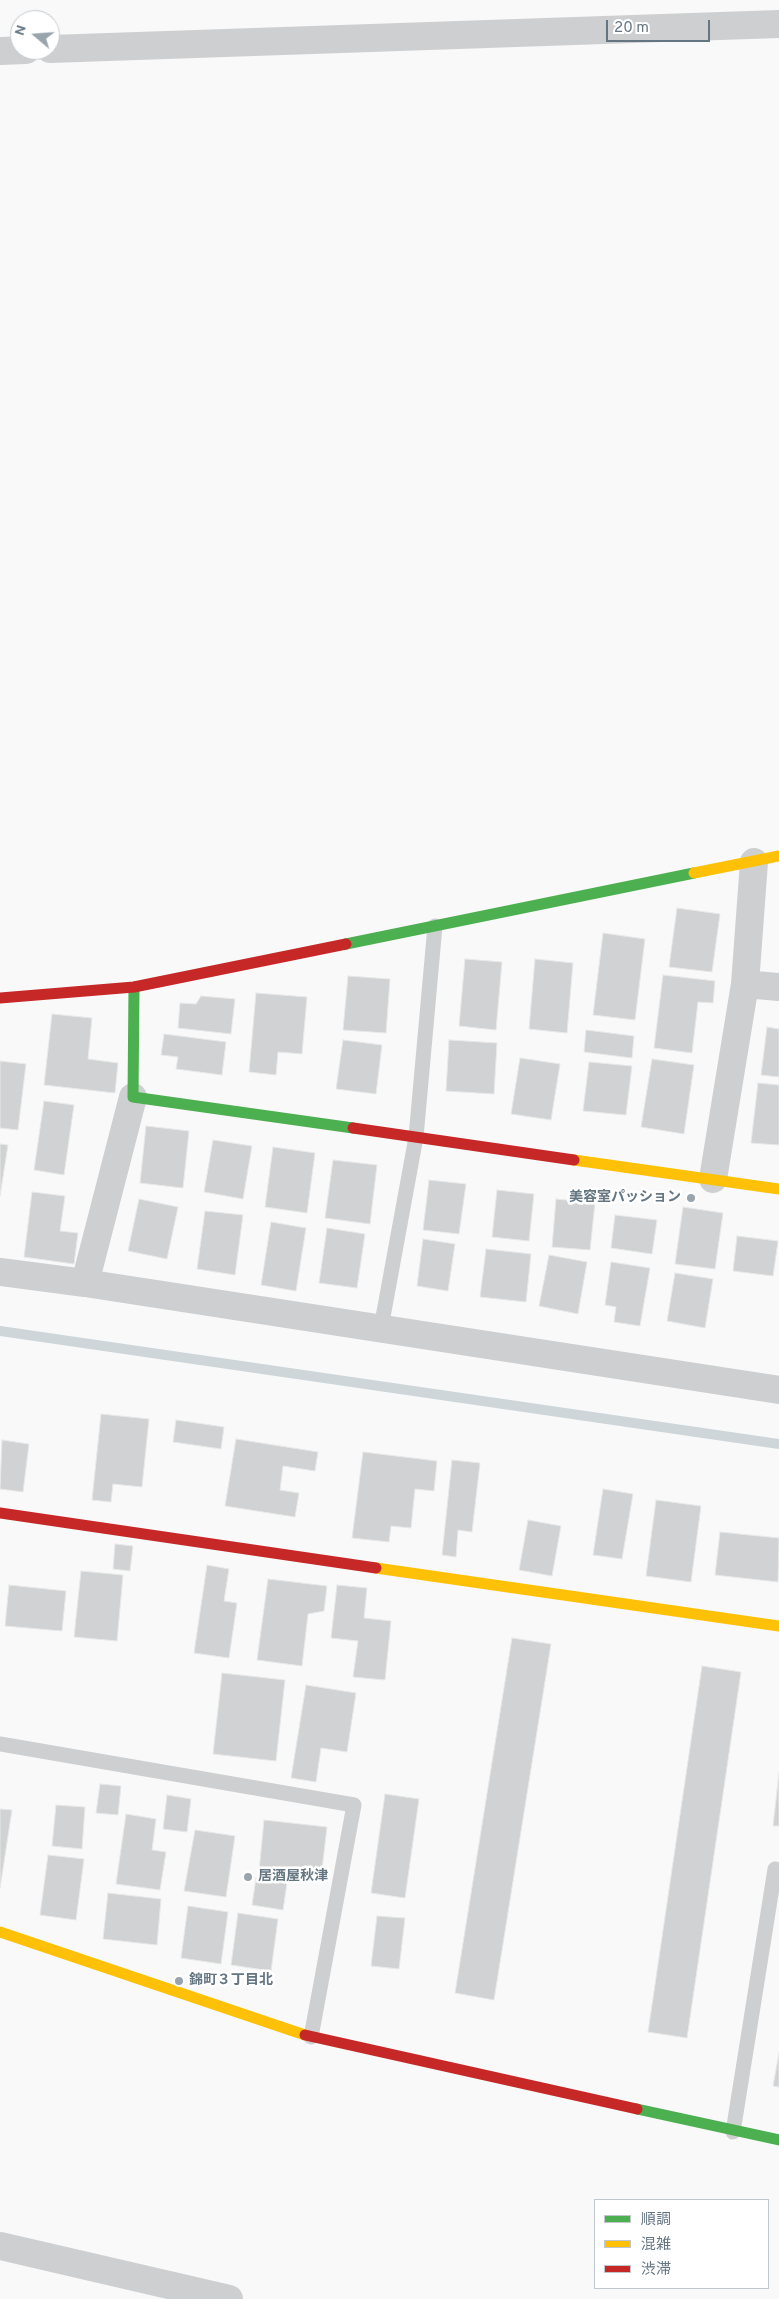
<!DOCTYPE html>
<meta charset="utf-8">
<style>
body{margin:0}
#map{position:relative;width:779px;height:2299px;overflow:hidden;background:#f9f9f9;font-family:Overpass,"Noto Sans JP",sans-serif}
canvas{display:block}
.legend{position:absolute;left:594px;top:2199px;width:175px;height:90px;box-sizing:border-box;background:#fff;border:1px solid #c1c8cd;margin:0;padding:6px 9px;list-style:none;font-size:15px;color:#657683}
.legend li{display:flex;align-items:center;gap:10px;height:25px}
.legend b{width:25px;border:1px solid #c1c8cd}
.north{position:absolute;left:10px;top:10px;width:50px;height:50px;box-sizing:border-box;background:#fff;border:1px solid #c1c8cd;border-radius:50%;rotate:288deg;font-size:14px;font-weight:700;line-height:20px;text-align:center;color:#657683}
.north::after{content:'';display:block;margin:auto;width:18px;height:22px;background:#99a4ac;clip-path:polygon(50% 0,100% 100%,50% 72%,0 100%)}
.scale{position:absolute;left:606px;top:20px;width:104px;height:22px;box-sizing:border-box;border:2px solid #657683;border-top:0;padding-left:6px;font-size:15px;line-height:18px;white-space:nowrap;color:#657683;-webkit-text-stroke:4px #fff;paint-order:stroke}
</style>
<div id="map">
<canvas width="779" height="2299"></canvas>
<ul class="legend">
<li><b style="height:6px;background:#4caf50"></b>順調</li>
<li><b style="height:6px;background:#ffc107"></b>混雑</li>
<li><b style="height:6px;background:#c62828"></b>渋滞</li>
</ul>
<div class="north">N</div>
<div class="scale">20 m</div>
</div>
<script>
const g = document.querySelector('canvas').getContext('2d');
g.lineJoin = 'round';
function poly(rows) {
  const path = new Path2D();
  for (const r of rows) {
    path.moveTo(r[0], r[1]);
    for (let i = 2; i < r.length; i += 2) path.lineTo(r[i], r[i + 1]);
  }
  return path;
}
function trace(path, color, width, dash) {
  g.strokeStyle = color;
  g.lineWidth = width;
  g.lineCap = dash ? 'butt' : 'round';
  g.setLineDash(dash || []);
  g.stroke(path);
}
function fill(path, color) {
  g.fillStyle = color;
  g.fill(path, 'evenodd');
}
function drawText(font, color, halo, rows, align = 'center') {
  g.font = font + ' Overpass,"Noto Sans JP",sans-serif';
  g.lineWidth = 5;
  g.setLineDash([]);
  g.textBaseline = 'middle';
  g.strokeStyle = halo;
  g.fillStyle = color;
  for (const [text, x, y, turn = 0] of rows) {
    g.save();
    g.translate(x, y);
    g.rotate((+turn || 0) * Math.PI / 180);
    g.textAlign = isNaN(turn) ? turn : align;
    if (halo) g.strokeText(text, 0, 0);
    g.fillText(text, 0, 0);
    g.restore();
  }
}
trace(poly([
 [0,1331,779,1444]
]), '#ced6d9', 10);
const building = poly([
 [677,908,720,914,712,972,669,967,677,908],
 [603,933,645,939,635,1020,593,1015,603,933],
 [465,959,502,962,496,1030,459,1026,465,959],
 [535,959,573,963,567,1033,529,1029,535,959],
 [663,975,715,981,713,1003,698,1002,692,1053,654,1048,663,975],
 [348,976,390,979,386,1033,343,1030,348,976],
 [256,993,307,997,302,1054,278,1052,276,1075,249,1072,256,993],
 [201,996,235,999,231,1034,178,1028,180,1003,196,1004,201,996],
 [52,1014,92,1018,88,1059,118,1063,115,1093,44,1085,52,1014],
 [767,1027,779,1029,779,1077,761,1075,767,1027],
 [586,1030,634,1036,632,1058,584,1052,586,1030],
 [164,1034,226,1042,222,1075,176,1069,178,1057,161,1055,164,1034],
 [343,1040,382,1045,376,1094,336,1089,343,1040],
 [449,1040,497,1043,494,1094,446,1091,449,1040],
 [520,1058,560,1064,551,1120,511,1114,520,1058],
 [652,1059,694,1065,684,1134,641,1127,652,1059],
 [0,1061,26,1064,18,1130,0,1128,0,1061],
 [589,1062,632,1066,626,1115,583,1111,589,1062],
 [758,1083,779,1085,779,1145,751,1143,758,1083],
 [44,1101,74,1105,64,1175,34,1170,44,1101],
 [146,1126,189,1131,183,1188,140,1183,146,1126],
 [213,1140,252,1146,243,1199,204,1192,213,1140],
 [0,1144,8,1145,0,1196,0,1144],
 [273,1147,315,1153,307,1213,265,1207,273,1147],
 [333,1160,377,1165,370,1224,325,1218,333,1160],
 [429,1180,466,1184,459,1234,423,1230,429,1180],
 [497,1190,534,1194,529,1241,492,1237,497,1190],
 [32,1192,65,1196,60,1231,78,1233,74,1264,24,1257,32,1192],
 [139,1199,178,1207,167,1259,128,1251,139,1199],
 [556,1199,595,1203,590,1250,552,1247,556,1199],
 [683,1207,723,1213,715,1269,675,1264,683,1207],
 [205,1211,243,1215,235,1275,197,1269,205,1211],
 [615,1215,657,1220,652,1254,611,1248,615,1215],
 [271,1222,306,1228,296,1291,261,1285,271,1222],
 [327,1228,365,1234,357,1288,319,1283,327,1228],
 [737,1236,778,1241,773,1276,733,1271,737,1236],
 [423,1239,455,1244,448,1291,417,1286,423,1239],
 [486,1249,531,1254,526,1302,480,1297,486,1249],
 [549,1255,587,1262,578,1314,539,1306,549,1255],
 [611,1262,650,1268,640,1326,614,1322,616,1307,605,1305,611,1262],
 [675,1273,713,1279,705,1328,667,1321,675,1273],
 [101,1414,149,1419,142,1487,113,1484,111,1502,92,1500,101,1414],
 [176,1420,224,1427,221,1449,173,1442,176,1420],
 [236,1439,318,1452,315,1471,283,1466,280,1490,299,1493,295,1517,225,1506,236,1439],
 [2,1440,29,1444,23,1492,0,1489,2,1440],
 [363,1452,437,1461,434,1491,415,1489,411,1528,391,1526,389,1542,352,1538,363,1452],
 [452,1460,480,1463,472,1532,458,1530,456,1557,442,1555,452,1460],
 [603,1489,633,1494,622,1559,593,1555,603,1489],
 [656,1500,701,1506,691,1582,646,1576,656,1500],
 [528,1520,561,1526,552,1576,519,1570,528,1520],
 [720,1532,779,1538,778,1582,715,1575,720,1532],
 [115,1544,133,1546,130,1571,113,1569,115,1544],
 [207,1565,229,1569,224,1601,237,1603,229,1658,194,1653,207,1565],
 [81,1571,123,1575,117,1641,74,1637,81,1571],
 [268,1579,327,1586,324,1611,308,1614,302,1666,257,1660,268,1579],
 [9,1585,66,1591,62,1631,5,1626,9,1585],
 [337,1585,367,1588,364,1618,391,1621,385,1680,353,1677,358,1641,331,1638,337,1585],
 [512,1638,551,1644,494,2000,455,1993,512,1638],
 [702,1666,741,1672,687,2038,648,2032,702,1666],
 [222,1673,285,1680,276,1761,213,1754,222,1673],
 [306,1685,356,1693,347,1752,321,1748,316,1782,291,1778,306,1685],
 [779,1773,779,1826,773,1826,779,1773],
 [100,1784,121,1786,118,1815,96,1813,100,1784],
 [385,1794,419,1799,405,1898,371,1893,385,1794],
 [167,1795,191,1799,187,1832,163,1829,167,1795],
 [56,1805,85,1807,82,1849,52,1846,56,1805],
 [0,1809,12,1810,0,1888,0,1809],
 [126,1814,156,1819,152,1850,166,1852,160,1890,116,1884,126,1814],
 [264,1820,327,1827,321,1878,259,1871,264,1820],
 [195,1830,235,1836,226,1897,184,1891,195,1830],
 [48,1855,84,1859,76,1920,40,1915,48,1855],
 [256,1878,287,1883,283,1910,252,1905,256,1878],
 [108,1893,161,1899,157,1945,103,1939,108,1893],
 [188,1906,228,1912,221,1964,181,1958,188,1906],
 [238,1913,278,1919,271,1971,231,1965,238,1913],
 [377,1916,405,1918,399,1969,371,1966,377,1916],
 [779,2053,779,2087,773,2086,779,2053]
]);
fill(building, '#d0d2d3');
trace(building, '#e8e8e8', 1);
trace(poly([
 [381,1328,416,1137,435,926],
 [0,1744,354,1805,311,2037],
 [733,2132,775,1869,779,1870]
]), '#cecfd0', 15);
trace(poly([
 [50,49,779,24],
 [0,51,26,50],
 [745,984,779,987],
 [713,1179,745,984,754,862],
 [0,1272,85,1283,133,1097],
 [85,1283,779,1390],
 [0,2246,229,2299]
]), '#cecfd0', 28);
trace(poly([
 [346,944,694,873],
 [134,987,133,1097,353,1128],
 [637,2109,779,2140]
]), '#4caf50', 11);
trace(poly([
 [694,873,779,856],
 [574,1160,779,1189],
 [376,1568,779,1626],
 [0,1932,305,2035]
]), '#ffc107', 11);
trace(poly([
 [0,998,134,987,346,944],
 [353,1128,574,1160],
 [0,1513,376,1568],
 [305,2035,637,2109]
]), '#c62828', 11);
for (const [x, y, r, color] of [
 [691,1198,5,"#99a4ac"],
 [248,1877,5,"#99a4ac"],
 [179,1981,5,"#99a4ac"]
]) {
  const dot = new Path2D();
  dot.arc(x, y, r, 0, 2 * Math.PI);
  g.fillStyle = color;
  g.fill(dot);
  trace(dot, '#fff', 2);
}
drawText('bold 14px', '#657683', '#fff', [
 ["美容室パッション",681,1198,"right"],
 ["居酒屋秋津",258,1877],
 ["錦町３丁目北",189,1981]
], 'left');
</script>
